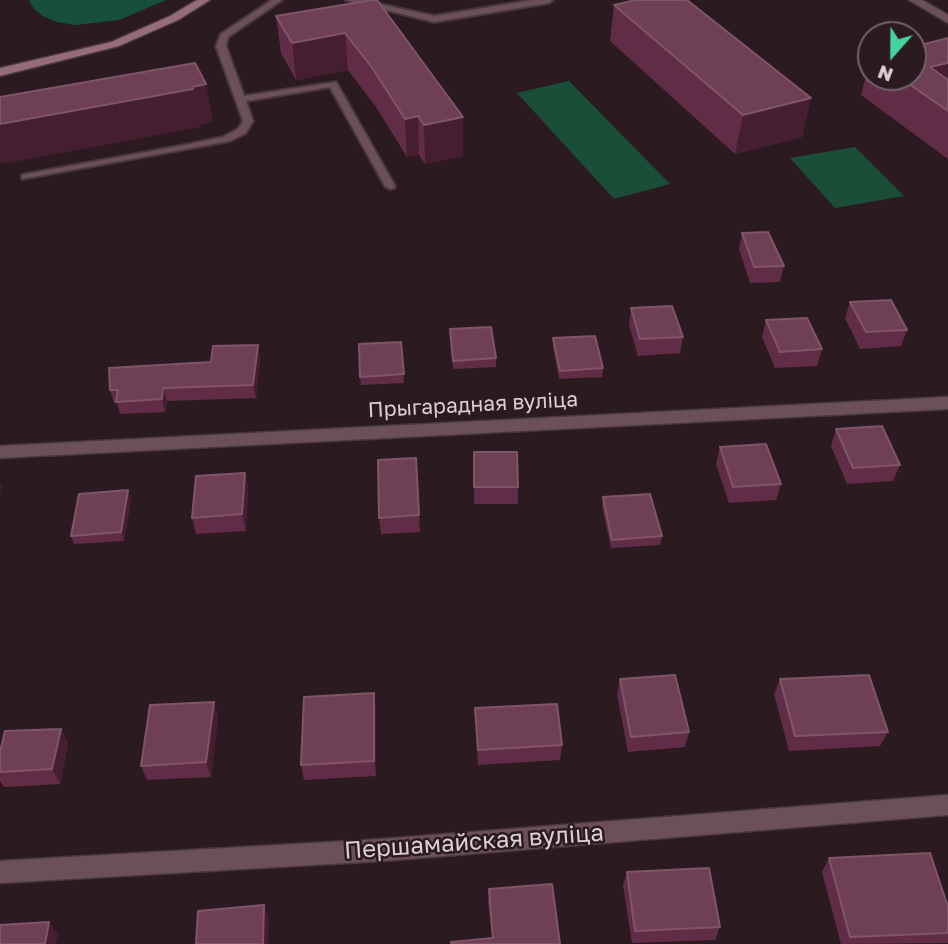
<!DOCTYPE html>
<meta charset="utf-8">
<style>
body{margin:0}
#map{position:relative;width:948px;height:944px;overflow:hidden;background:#2c1a21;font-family:"Golos Text",sans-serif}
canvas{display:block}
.north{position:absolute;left:857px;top:21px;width:70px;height:70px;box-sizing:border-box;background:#2c1a21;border:2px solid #726269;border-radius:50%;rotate:201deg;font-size:19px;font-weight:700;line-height:28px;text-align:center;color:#dccfd4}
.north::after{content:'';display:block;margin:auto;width:24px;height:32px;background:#46d49e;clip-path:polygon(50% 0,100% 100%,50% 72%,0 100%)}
</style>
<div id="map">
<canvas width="948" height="944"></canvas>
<div class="north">N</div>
</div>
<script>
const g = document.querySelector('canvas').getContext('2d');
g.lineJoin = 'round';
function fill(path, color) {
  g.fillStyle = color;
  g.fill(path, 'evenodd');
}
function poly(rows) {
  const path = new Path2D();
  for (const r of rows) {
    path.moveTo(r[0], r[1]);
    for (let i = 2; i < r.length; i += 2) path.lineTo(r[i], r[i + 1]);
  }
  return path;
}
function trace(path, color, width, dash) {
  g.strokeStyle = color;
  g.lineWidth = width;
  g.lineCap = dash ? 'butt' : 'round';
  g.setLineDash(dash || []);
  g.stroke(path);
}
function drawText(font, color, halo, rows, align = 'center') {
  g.font = font + ' "Golos Text",sans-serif';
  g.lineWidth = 5;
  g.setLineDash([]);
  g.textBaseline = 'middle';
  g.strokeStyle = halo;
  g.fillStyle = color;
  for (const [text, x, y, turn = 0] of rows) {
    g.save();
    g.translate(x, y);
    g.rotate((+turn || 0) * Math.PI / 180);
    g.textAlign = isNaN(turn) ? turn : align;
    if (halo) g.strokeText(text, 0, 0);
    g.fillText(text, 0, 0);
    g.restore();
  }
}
fill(poly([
 [568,81,569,81,670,184,614,199,517,93],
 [855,147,904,196,835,208,790,158]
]), '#1a4e39');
fill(poly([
 [29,0,166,0,119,20,76,25,57,22,43,16,34,9]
]), '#17503a');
const lane = poly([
 [272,0,282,0,228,37,226,46,244,96,336,82,395,186,394,188,390,189,385,186,330,87,246,101,253,121,246,133,230,141,22,179,22,175,26,174,185,145,223,137,238,129,243,121,216,46,221,34,272,0],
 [346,0,361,0,434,16,533,0,553,0,549,3,434,22,346,0]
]);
const street = poly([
 [909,0,922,0,948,15,948,23,909,0],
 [948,397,948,409,0,458,0,446,948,397],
 [948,795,948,815,382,861,0,883,0,861,382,839,948,795]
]);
const secondary = poly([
 [197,0,210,0,178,20,119,46,0,76,0,68,111,42,170,16,197,0]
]);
trace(lane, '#48373e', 4);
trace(street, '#48373e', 3);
trace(secondary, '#48373e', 3);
fill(lane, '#6b505b');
fill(street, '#6b505b');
fill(secondary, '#966b7c');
fill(poly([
 [372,0,463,156,425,164,419,155,407,157,376,107,348,70,296,80,281,53,276,16],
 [614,5,811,98,802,137,735,154,610,41],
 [948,38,948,159,861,95,871,57,871,77,913,77],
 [742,233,784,266,780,282,750,283,739,249],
 [850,302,907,330,901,346,860,349,845,318],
 [631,308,683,337,680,353,638,356,629,325],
 [766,320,822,349,817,366,775,368,762,337],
 [450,329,496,358,496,367,453,369],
 [553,338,603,368,602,377,559,379,553,347],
 [401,342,404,383,361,385,360,377],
 [258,345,260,358,256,398,167,401,165,412,120,414,117,403,114,403,110,390,211,362],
 [836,429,900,465,893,481,847,484,831,446],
 [720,447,781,484,776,500,729,503,716,464],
 [474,452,518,487,518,504,474,504],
 [416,458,420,532,381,534,379,518],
 [245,473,248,489,246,531,196,534,192,518],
 [603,497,662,536,660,545,611,548,602,506],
 [131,499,124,541,74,544,71,536],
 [620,679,689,732,685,747,628,752,617,695],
 [780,679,888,732,880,746,789,751,774,694],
 [374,693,376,709,376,776,304,780,301,765],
 [475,708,562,745,560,760,478,765],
 [218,717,211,777,147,780,141,766],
 [61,729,68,744,60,784,4,787,0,781,0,752],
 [829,858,948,907,948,943,841,944,822,872],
 [627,872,720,927,715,940,632,943,623,885],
 [489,889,560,944,492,938,488,902]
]), '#612d46');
fill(poly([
 [345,33,348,70,296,80,292,43],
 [948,63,948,97,930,67],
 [206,84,213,122,200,125,201,127,2,164,1,162,0,162,0,124],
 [811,98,802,137,735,154,743,115],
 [418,116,419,155,407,157,405,119],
 [463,117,463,156,425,164,424,125],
 [258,345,260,358,256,398,253,385],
 [163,388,167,401,165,412,162,399],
 [245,473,248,489,246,531,242,514],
 [0,481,2,486,0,495],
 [128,490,131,499,124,541,121,532],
 [374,693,376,709,376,776,374,761],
 [214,702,218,717,211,777,206,762],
 [61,729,68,744,60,784,52,769],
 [264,905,269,918,268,944,263,944],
 [49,922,58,935,56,944,45,944]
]), '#461e31');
const building = poly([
 [372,0,377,0,463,117,424,125,418,116,405,119,373,69,345,33,292,43,276,16,372,0],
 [636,0,687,0,811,98,743,115,614,5,636,0],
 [948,38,948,63,930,67,948,80,948,111,899,77,913,77,913,47,948,38],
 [195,63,206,84,192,87,193,89,0,124,0,97,195,63],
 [768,232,784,266,754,267,742,233,768,232],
 [891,300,907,330,866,332,850,302,891,300],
 [672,306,683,337,640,339,631,308,672,306],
 [807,318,822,349,780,352,766,320,807,318],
 [491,327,496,358,453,361,450,329,491,327],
 [595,336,603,368,560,371,553,338,595,336],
 [401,342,404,374,360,377,359,344,401,342],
 [258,345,253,385,163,388,162,399,116,402,118,390,110,390,109,368,211,362,213,346,258,345],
 [882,426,900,465,853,468,836,429,882,426],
 [766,444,781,484,733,487,720,447,766,444],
 [474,452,517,452,518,487,474,487,474,452],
 [416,458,419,515,379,518,378,460,416,458],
 [245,473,242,514,192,518,196,476,245,473],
 [128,490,121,532,71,536,79,494,128,490],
 [650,494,662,536,612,540,603,497,650,494],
 [675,675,689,732,631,737,620,679,675,675],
 [869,675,888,732,795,736,780,679,869,675],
 [374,693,374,761,301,765,304,697,374,693],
 [214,702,206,762,141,766,150,705,214,702],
 [557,704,562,745,478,750,475,708,557,704],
 [61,729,52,769,0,772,0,752,5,731,61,729],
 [930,853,948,907,948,933,850,937,829,858,930,853],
 [709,868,720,927,635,931,627,872,709,868],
 [552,884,560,944,451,944,451,942,493,938,489,889,552,884],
 [264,905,263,944,196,944,198,911,264,905],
 [49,922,45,944,0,944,0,925,49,922]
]);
fill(building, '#6e3f55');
trace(building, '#805569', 2);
drawText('21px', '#dccfd4', '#2c1a21', [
 ["Прыгарадная вуліца",473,405,-3]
]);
drawText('24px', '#dccfd4', '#2c1a21', [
 ["Першамайская вуліца",474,842,-4]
]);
</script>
